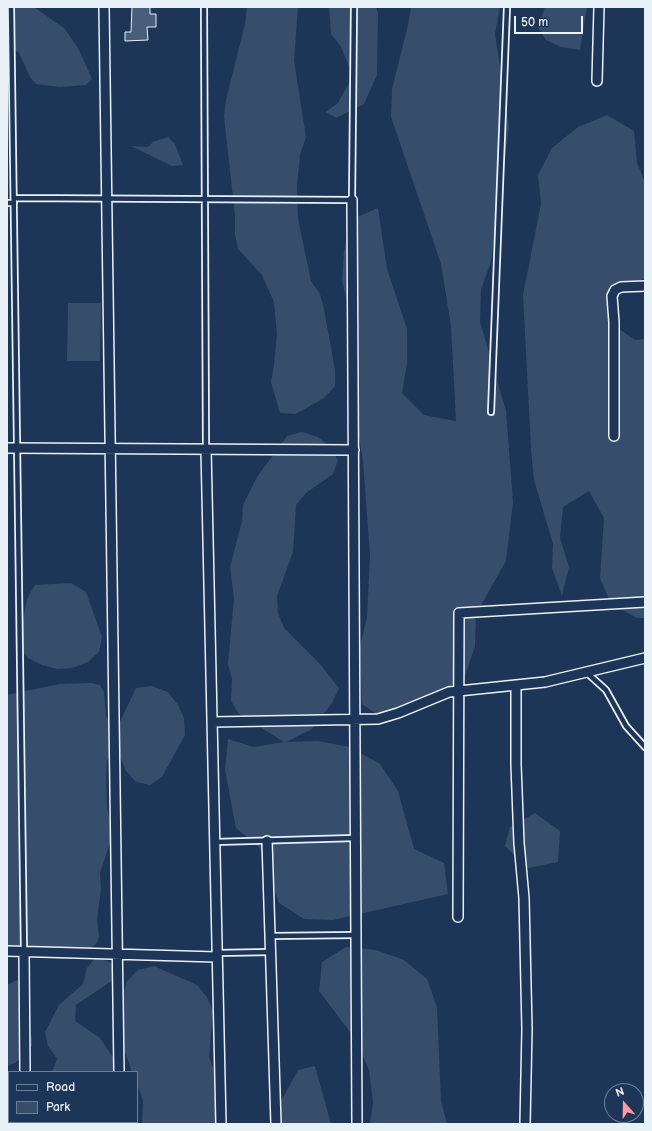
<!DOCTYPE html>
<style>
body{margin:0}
#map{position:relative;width:652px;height:1131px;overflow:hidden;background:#1d3557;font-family:"Balsamiq Sans",sans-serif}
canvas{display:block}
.frame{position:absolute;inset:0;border:8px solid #e8f1f8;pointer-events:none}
.legend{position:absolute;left:8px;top:1071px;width:130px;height:52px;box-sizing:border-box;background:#1d3557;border:1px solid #6e8097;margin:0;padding:5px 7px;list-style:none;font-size:12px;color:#e8f1f8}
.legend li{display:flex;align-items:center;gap:8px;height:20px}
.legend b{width:20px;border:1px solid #6e8097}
.north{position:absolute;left:604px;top:1083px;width:40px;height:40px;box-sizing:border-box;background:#1d3557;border:1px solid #6e8097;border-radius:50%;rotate:340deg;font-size:11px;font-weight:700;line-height:16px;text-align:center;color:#e8f1f8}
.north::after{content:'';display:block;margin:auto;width:14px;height:18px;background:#ff9aa2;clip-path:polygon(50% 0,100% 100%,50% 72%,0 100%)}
.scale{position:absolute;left:514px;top:16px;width:69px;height:18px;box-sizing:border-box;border:2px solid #e8f1f8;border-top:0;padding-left:5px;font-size:12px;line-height:14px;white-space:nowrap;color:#e8f1f8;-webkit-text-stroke:3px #1d3557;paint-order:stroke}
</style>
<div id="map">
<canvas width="652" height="1131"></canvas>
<div class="frame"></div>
<ul class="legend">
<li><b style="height:5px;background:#1d3557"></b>Road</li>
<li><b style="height:11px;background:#374d6c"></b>Park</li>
</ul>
<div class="north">N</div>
<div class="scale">50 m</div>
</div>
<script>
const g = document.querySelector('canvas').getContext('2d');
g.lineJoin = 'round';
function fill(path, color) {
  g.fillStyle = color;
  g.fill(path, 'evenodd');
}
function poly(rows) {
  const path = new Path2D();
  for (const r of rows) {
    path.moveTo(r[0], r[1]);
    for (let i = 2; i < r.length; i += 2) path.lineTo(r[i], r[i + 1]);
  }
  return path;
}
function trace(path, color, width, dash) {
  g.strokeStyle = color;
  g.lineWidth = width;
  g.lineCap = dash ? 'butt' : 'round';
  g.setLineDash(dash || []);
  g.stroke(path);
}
fill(poly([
 [7,7,34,7,65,29,79,50,92,79,86,85,60,87,36,84,30,77,19,53,13,48,7,47],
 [247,7,298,7,294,61,306,137,300,155,297,185,298,219,311,281,320,294,324,309,335,370,335,386,324,398,296,414,280,413,271,382,274,365,277,334,274,302,262,275,238,249,235,234,235,216,224,116,226,100,245,24],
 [329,7,376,7,378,13,377,75,364,104,336,118,326,112,338,103,353,76,341,47,331,34],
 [411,7,500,7,495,34,509,127,491,262,481,289,480,322,506,411,513,502,506,561,476,614,475,646,465,676,414,712,388,722,362,704,360,646,367,617,370,555,363,461,353,399,357,339,342,281,344,251,350,220,378,208,387,269,407,329,407,363,402,393,424,415,456,421,451,326,441,264,391,117,392,89,408,25],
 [545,7,587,7,580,50,561,47,546,40,538,27],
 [607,115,634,131,637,163,645,182,645,278,619,293,609,322,635,340,645,339,645,618,637,618,611,604,600,578,604,518,589,491,563,507,560,538,569,567,562,596,552,568,553,544,534,480,531,449,523,295,541,204,538,175,552,148,578,127],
 [168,137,175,144,183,165,172,166,131,146,148,147,153,142],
 [68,303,101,303,100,361,67,361],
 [302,432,318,437,330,447,338,460,333,474,306,493,296,505,293,552,277,596,278,613,284,628,319,663,339,688,332,703,312,729,286,742,318,741,350,747,380,764,398,791,414,849,444,863,448,894,333,920,304,919,279,903,259,847,236,828,225,770,228,739,254,747,284,742,239,714,231,701,232,679,228,664,234,598,230,567,242,521,243,505,257,477,287,436],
 [71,583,86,592,102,637,99,652,88,662,72,668,57,669,42,665,28,658,19,646,24,615,27,599,35,585],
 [92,683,100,685,104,692,106,715,111,730,111,754,107,761,106,777,107,808,113,834,100,873,101,889,97,920,99,936,97,943,91,948,76,951,53,948,7,951,7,695,59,684],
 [152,686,168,692,178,705,184,718,185,735,162,777,150,785,136,782,126,771,120,756,118,726,136,688],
 [535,813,560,831,558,862,528,868,505,846,510,827],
 [346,947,376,950,404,960,427,979,437,1007,441,1101,447,1124,370,1124,373,1102,369,1070,356,1040,319,991,322,962],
 [97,956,111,963,116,978,76,1005,75,1021,100,1038,117,1063,121,1072,52,1072,57,1059,48,1046,45,1032,59,1005,83,984,87,968],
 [154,966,197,985,207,997,213,1011,209,1057,220,1086,219,1124,142,1124,143,1100,137,1084,137,1072,132,1072,121,1041,118,1012,127,981,138,970],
 [17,980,23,985,27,1024,32,1038,32,1046,27,1053,15,1063,7,1066,7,985],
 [315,1066,331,1124,276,1124,280,1103,298,1070],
 [30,1122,131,1122,131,1124,30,1124]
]), '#374d6c');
const building = poly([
 [132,7,150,7,150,14,156,14,156,27,147,27,148,40,125,41,125,32,131,32,132,7]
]);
fill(building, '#495e7a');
trace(building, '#e8f1f8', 1);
const lane = poly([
 [11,7,24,951],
 [204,7,206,449],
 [14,198,352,200,354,7],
 [7,203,14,203],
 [491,412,507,7],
 [586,672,606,690,626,726,645,747],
 [215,842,355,838],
 [270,936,356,935],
 [217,953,271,952]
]);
const street = poly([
 [104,7,119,1072],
 [597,81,599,7],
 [352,200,357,1124],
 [614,436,614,322,612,296,615,290,621,287,645,286],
 [7,448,354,450],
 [206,449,221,1124],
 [516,685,516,765,519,843,524,898,527,1029,525,1124],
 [212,722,378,719,398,713,449,692,545,682,645,658],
 [267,841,276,1124],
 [458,917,459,613,645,602],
 [7,951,217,957],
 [24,951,25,1072],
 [26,1122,26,1124],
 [120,1122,120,1124]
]);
trace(lane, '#e8f1f8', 8);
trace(street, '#e8f1f8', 12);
trace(lane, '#1d3557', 4.5);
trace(street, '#1d3557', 9);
</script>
